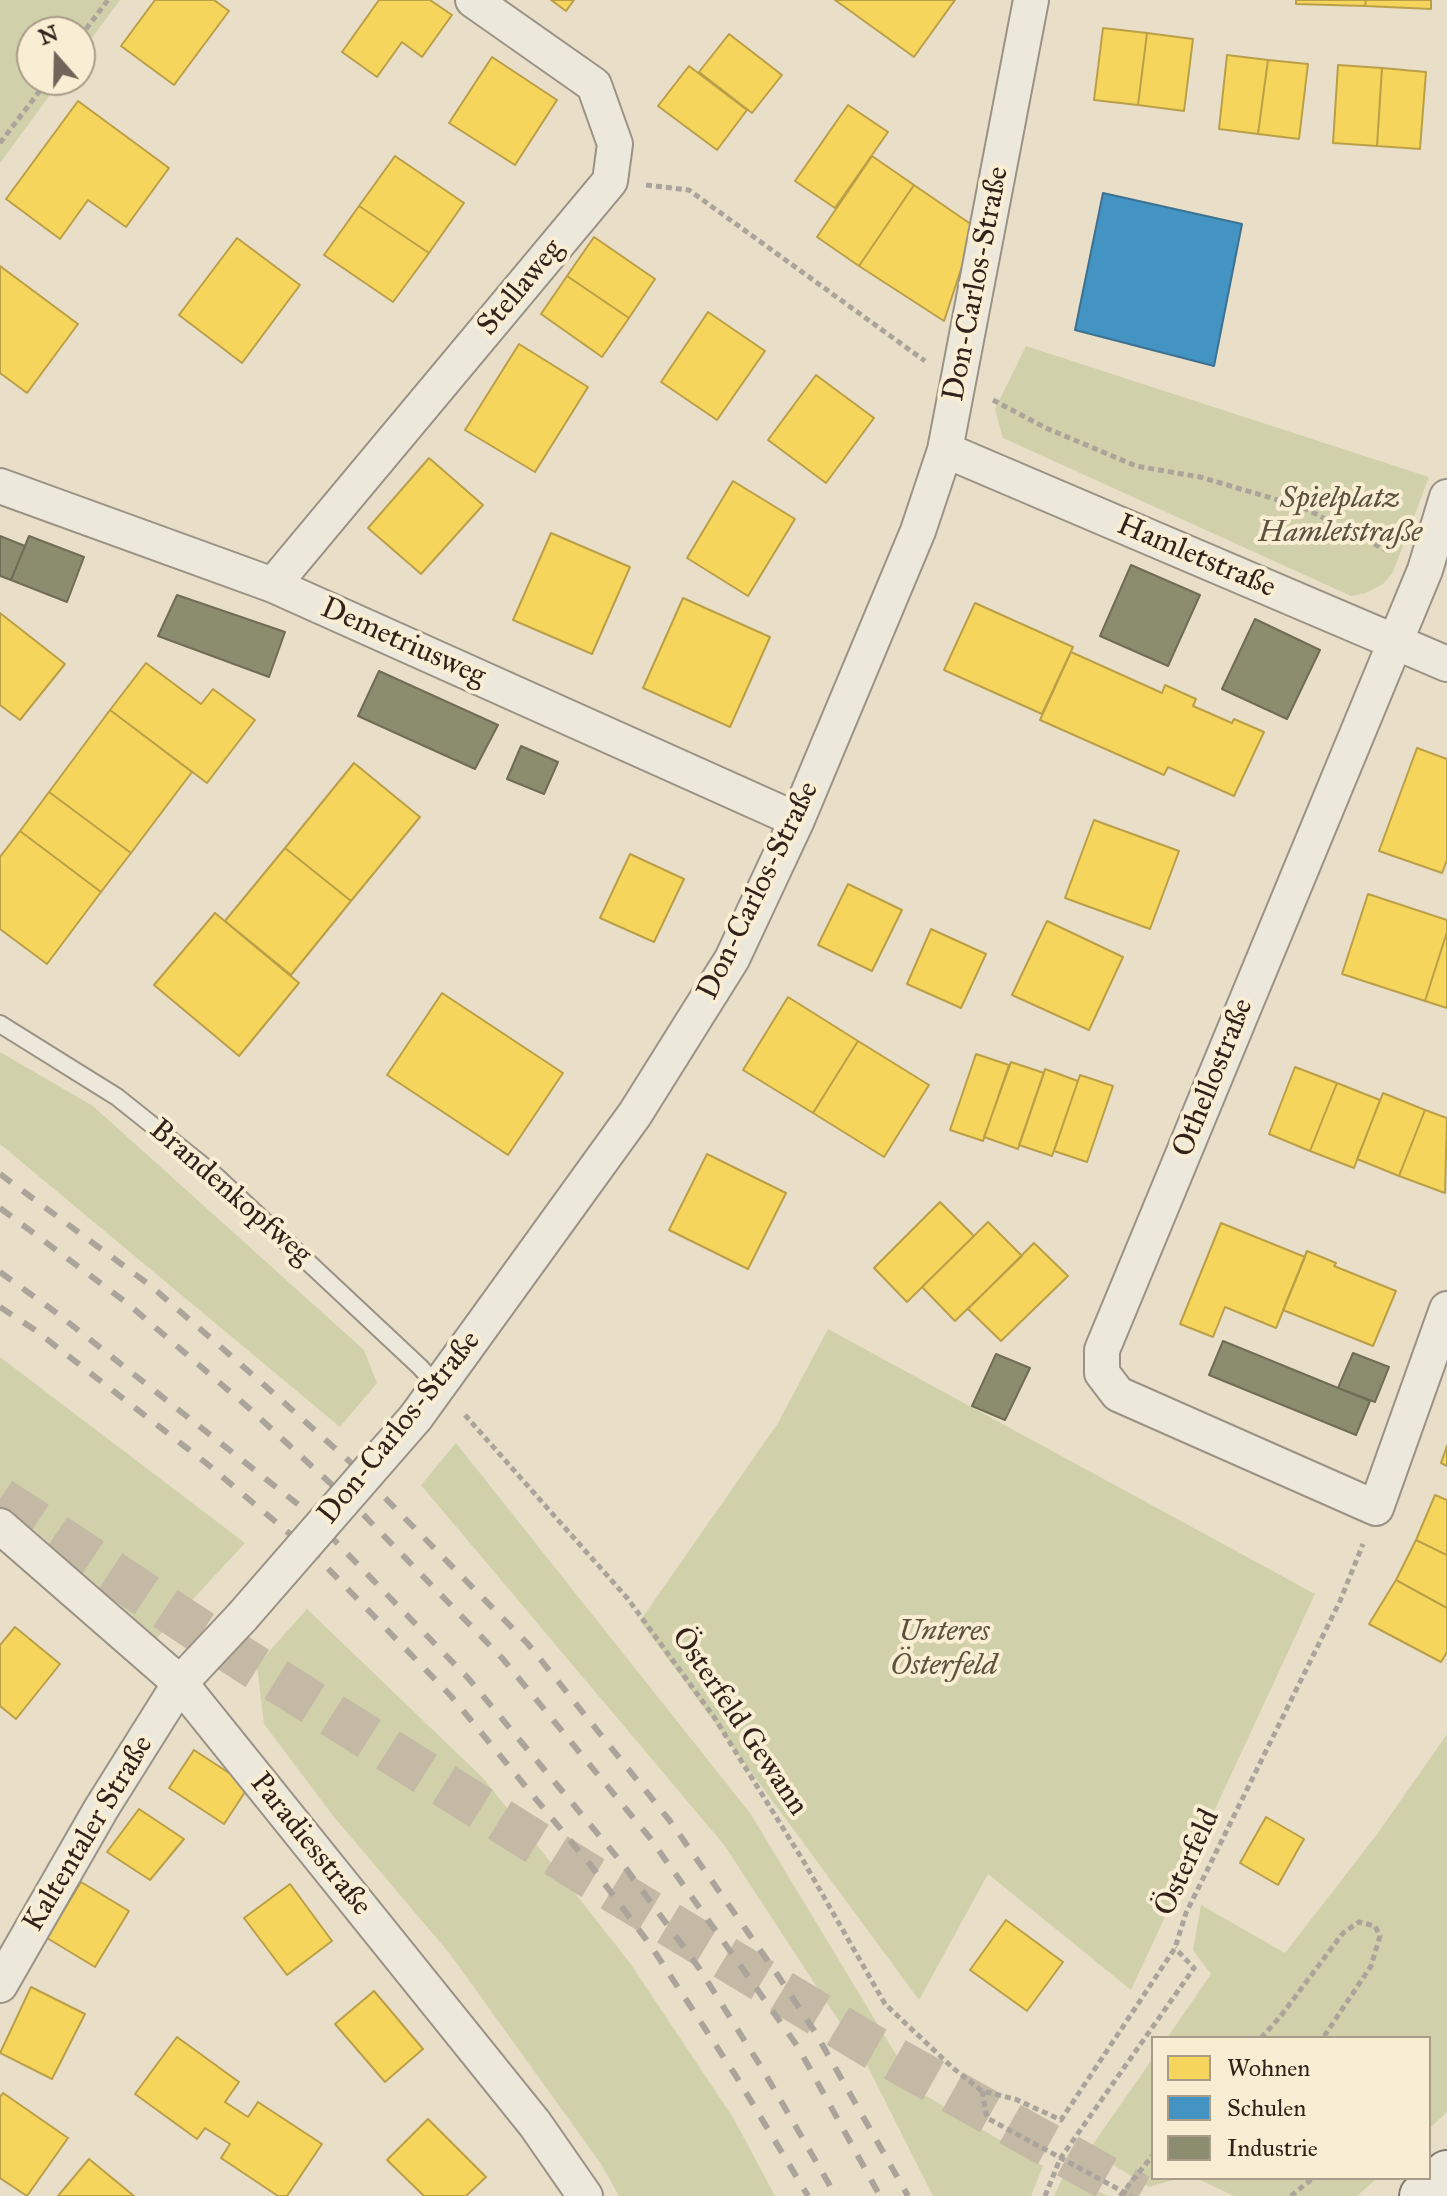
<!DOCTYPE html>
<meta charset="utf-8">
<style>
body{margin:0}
#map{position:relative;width:1447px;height:2196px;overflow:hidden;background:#e9dfc8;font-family:"IM FELL Great Primer",serif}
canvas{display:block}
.legend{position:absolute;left:1151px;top:2036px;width:280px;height:144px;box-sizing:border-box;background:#f9eed3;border:2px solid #a99c89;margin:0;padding:10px 14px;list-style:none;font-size:24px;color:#32221b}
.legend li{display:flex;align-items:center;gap:16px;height:40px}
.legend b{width:40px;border:2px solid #a99c89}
.north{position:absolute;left:16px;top:16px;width:80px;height:80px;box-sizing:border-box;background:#f9eed3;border:2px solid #a99c89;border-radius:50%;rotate:340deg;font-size:22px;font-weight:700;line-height:32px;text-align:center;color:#32221b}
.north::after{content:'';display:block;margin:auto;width:28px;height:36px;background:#726458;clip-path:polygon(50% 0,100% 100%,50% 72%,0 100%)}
</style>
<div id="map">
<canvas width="1447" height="2196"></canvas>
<ul class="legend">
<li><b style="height:22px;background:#f6d55c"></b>Wohnen</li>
<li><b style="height:22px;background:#4393c3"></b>Schulen</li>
<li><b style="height:22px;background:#8c8c6e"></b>Industrie</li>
</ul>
<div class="north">N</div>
</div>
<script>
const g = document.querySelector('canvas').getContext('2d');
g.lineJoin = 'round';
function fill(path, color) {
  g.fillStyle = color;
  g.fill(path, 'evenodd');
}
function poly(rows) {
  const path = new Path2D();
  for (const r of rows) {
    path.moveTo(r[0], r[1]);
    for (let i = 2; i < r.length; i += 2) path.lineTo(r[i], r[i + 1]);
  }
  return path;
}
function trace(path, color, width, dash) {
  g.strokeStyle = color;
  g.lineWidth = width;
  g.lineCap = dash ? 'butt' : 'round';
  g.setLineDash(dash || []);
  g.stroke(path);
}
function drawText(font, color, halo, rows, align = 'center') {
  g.font = font + ' "IM FELL Great Primer",serif';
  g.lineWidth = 8;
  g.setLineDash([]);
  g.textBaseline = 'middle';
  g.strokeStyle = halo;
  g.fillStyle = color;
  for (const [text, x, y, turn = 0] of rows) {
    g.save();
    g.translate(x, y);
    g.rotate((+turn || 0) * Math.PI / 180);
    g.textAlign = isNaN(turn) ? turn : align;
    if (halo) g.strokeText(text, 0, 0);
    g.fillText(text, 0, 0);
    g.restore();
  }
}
fill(poly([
 [0,0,120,0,80,54,80,32,32,32,32,80,61,80,0,163],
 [1026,346,1429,477,1393,572,1383,584,1366,593,1351,596,1003,438,995,409],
 [0,1052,93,1106,364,1350,377,1383,340,1427,0,1144],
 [828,1329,1315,1594,1131,1990,988,1874,919,2000,640,1621,778,1423],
 [0,1357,245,1543,157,1638,0,1500],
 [456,1443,750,1813,918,2091,1043,2166,1031,2196,933,2196,865,2061,725,1846,421,1485],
 [307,1609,482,1777,533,1840,630,1963,734,2119,775,2196,619,2196,601,2164,450,1954,334,1817,264,1724,257,1665],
 [1447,1734,1447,2112,1429,2129,1429,2038,1167,2038,1211,1974,1193,1950,1201,1905,1285,1953,1378,1833],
 [1153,2058,1153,2178,1180,2178,1149,2187,1089,2150],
 [1064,2175,1108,2196,1054,2196],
 [1196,2178,1377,2178,1357,2196,1234,2196]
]), '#d0d1aa');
const homes = poly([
 [155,0,214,0,229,11,174,85,121,46,155,0],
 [379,0,430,0,452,15,422,57,402,42,377,77,342,52,379,0],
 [551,0,574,0,566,11,551,0],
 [835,0,955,0,914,57,835,0],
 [1296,0,1366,0,1365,6,1296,4,1296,0],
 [1366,0,1431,0,1431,9,1365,6,1366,0],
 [1103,28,1147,33,1138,105,1094,100,1103,28],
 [1147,33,1193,39,1184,111,1138,105,1147,33],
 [729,34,782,75,752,113,699,72,729,34],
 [1227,55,1268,60,1258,134,1219,129,1227,55],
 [492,57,557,100,515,165,449,123,492,57],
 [1268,60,1308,64,1299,139,1258,134,1268,60],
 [1338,65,1382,68,1377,146,1333,143,1338,65],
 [689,66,747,110,717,150,658,106,689,66],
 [1382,68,1426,72,1420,149,1377,146,1382,68],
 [78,101,169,168,126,227,88,200,60,239,6,199,78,101],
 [848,105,888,132,835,208,795,181,848,105],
 [395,156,464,203,429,253,359,206,395,156],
 [872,156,914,185,859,266,817,237,872,156],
 [914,185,975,227,944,321,859,266,914,185],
 [359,206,429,253,393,302,324,255,359,206],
 [594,237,655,279,629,318,567,276,594,237],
 [237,238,300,285,242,363,179,315,237,238],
 [0,266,78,324,27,393,0,373,0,266],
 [567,276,629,318,602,357,541,314,567,276],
 [708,312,765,351,717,420,661,382,708,312],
 [519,344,588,387,535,472,465,430,519,344],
 [816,375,874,418,826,483,768,440,816,375],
 [429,458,483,505,421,574,368,528,429,458],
 [733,481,795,519,748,596,687,558,733,481],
 [551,533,630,567,592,654,513,620,551,533],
 [683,598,770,637,730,727,643,688,683,598],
 [975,603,1073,647,1042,714,944,670,975,603],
 [0,613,65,664,20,720,0,705,0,613],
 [1071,652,1162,693,1165,685,1196,699,1193,706,1232,723,1234,719,1264,732,1234,796,1168,767,1164,775,1040,720,1071,652],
 [146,663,201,704,213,689,255,720,207,783,110,710,146,663],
 [110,710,192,772,131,853,49,792,110,710],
 [1417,748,1447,759,1447,860,1442,873,1379,851,1417,748],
 [354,763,420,817,351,901,285,848,354,763],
 [49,792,131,853,101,892,20,831,49,792],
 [1094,820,1179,851,1150,929,1065,898,1094,820],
 [20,831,101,892,47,964,0,929,0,857,20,831],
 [285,848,351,901,291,975,225,921,285,848],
 [630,854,684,879,654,942,600,918,630,854],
 [848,884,902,910,872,971,818,945,848,884],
 [1368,894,1447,920,1447,932,1425,1001,1342,974,1368,894],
 [215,913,299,983,239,1056,154,985,215,913],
 [1047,921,1123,957,1089,1030,1012,995,1047,921],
 [931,929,986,954,961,1008,907,984,931,929],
 [1447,932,1447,1008,1425,1001,1447,932],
 [442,993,563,1073,508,1155,387,1075,442,993],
 [788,997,858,1041,813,1113,743,1070,788,997],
 [858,1041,929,1085,884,1157,813,1113,858,1041],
 [976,1054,1009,1065,983,1141,950,1130,976,1054],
 [1011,1062,1044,1073,1018,1149,984,1137,1011,1062],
 [1295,1067,1337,1083,1310,1151,1269,1134,1295,1067],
 [1045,1069,1078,1081,1052,1156,1019,1145,1045,1069],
 [1080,1075,1113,1086,1087,1162,1054,1151,1080,1075],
 [1337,1083,1380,1100,1354,1168,1310,1151,1337,1083],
 [1383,1093,1425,1110,1399,1176,1357,1159,1383,1093],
 [1425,1110,1447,1118,1445,1193,1399,1176,1425,1110],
 [707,1154,786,1193,748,1269,669,1230,707,1154],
 [940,1202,974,1236,907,1302,874,1268,940,1202],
 [988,1222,1022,1256,955,1321,922,1287,988,1222],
 [1221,1223,1305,1257,1276,1328,1225,1307,1213,1337,1180,1324,1221,1223],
 [1034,1243,1068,1276,1001,1341,968,1309,1034,1243],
 [1307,1251,1336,1263,1334,1266,1396,1291,1373,1346,1283,1310,1307,1251],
 [1447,1446,1447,1466,1441,1463,1447,1446],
 [1435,1495,1447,1500,1447,1555,1416,1540,1435,1495],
 [1416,1540,1447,1555,1447,1608,1396,1580,1416,1540],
 [1396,1580,1447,1608,1447,1652,1441,1662,1369,1624,1396,1580],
 [15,1627,60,1664,16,1719,0,1706,0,1645,15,1627],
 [194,1750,249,1786,224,1824,169,1788,194,1750],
 [139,1809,184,1839,150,1880,107,1852,139,1809],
 [1266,1817,1304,1839,1278,1885,1240,1863,1266,1817],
 [81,1882,129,1911,95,1967,47,1938,81,1882],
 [290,1884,332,1941,287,1975,244,1918,290,1884],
 [1006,1920,1063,1962,1027,2011,970,1970,1006,1920],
 [31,1987,85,2014,52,2079,0,2053,31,1987],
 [374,1991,423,2049,385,2082,335,2024,374,1991],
 [177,2037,239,2082,225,2102,248,2117,258,2102,322,2144,287,2196,278,2196,221,2158,230,2144,205,2128,197,2139,135,2094,177,2037],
 [3,2093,68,2138,27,2196,0,2178,0,2097,3,2093],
 [428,2119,486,2177,466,2196,424,2196,387,2160,428,2119],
 [89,2159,134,2196,58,2196,89,2159]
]);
fill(homes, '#f6d55c');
trace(homes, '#bb9f48', 2);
const schools = poly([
 [1103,193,1242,224,1214,366,1075,330,1103,193]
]);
fill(schools, '#4393c3');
trace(schools, '#3e7191', 2);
const industry = poly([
 [0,536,25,546,11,580,0,576,0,536],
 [29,536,84,557,67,602,11,580,29,536],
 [1131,565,1200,595,1168,666,1100,636,1131,565],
 [177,595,285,632,269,677,158,636,177,595],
 [1255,619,1320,650,1287,719,1222,689,1255,619],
 [379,671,498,725,475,769,358,716,379,671],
 [521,746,558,762,544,794,507,779,521,746],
 [1223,1341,1370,1401,1356,1435,1209,1375,1223,1341],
 [1353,1353,1389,1367,1375,1402,1338,1388,1353,1353],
 [996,1354,1030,1368,1005,1420,972,1406,996,1354]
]);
fill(industry, '#8c8c6e');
trace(industry, '#716c55', 2);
trace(poly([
 [0,1499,244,1660,583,1872,871,2046,1139,2196]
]), '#c4b9a5', 44, [44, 22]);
const lane = poly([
 [0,1024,117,1097,216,1176,420,1367,439,1388]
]);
const street = poly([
 [945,450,1447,664],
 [0,486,273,585,797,820],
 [1447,497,1425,570,1102,1350,1102,1373,1118,1394,1376,1508,1447,1309],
 [273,585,610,181,615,144,594,85,473,0],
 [416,1417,635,1114,732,959,797,820,918,531,945,450,1031,0],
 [0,1526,180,1683,535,2124,585,2196],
 [0,1985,101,1809,180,1683,242,1617]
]);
const secondary = poly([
 [1422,2196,1447,2173]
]);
trace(lane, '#9a9284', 20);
trace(street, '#9a9284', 38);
trace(secondary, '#80796d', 48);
trace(poly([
 [80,37,108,0],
 [0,143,48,80],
 [646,185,689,190,925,361],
 [993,400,1046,428,1136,466,1200,477,1302,507,1392,553],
 [465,1415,628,1599,714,1717,804,1862,885,2004,953,2068,982,2091,1015,2099,1061,2120,1175,1948,1186,1913,1340,1601,1363,1544],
 [1261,2038,1280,2017,1343,1933,1359,1922,1375,1926,1380,1936,1371,1966,1323,2038],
 [982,2091,987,2118,1131,2196],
 [1045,2196,1060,2159,1194,1968,1175,1948],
 [1120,2196,1153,2155],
 [1291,2196,1313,2178]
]), '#aaa49b', 5, [6, 4]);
trace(lane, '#ece8dc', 16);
trace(street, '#ece8dc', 34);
trace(secondary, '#ece8dc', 44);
trace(poly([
 [0,1174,151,1286,270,1390,349,1461,528,1644,670,1821,777,1974,815,2032,908,2196],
 [0,1208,127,1303,250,1409,357,1508,502,1658,650,1838,798,2047,880,2196],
 [0,1272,54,1311,305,1510,468,1678,622,1863,699,1968,763,2070,836,2196],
 [0,1307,35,1330,206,1463,316,1556,451,1696,592,1867,651,1946,736,2076,808,2196]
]), '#aaa49b', 6, [14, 14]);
const streetBridge = poly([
 [242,1617,416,1417]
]);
trace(streetBridge, '#9a9284', 38, []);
trace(streetBridge, '#ece8dc', 34);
drawText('30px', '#32221b', '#f9eed3', [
 ["Don-Carlos-Straße",977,284,-79],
 ["Stellaweg",521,288,-50],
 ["Hamletstraße",1196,557,23],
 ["Demetriusweg",403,643,24],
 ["Don-Carlos-Straße",759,891,-64],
 ["Othellostraße",1214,1078,-68],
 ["Brandenkopfweg",230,1193,41],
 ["Don-Carlos-Straße",400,1428,-51],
 ["Österfeld Gewann",739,1722,56],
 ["Kaltentaler Straße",89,1834,-59],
 ["Paradiesstraße",310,1845,51],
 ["Österfeld",1188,1863,-65]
]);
drawText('italic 30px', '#5b533e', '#f9eed3', [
 ["Spielplatz",1340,500],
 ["Hamletstraße",1340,534],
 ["Unteres",944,1633],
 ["Österfeld",944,1667]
]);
</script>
